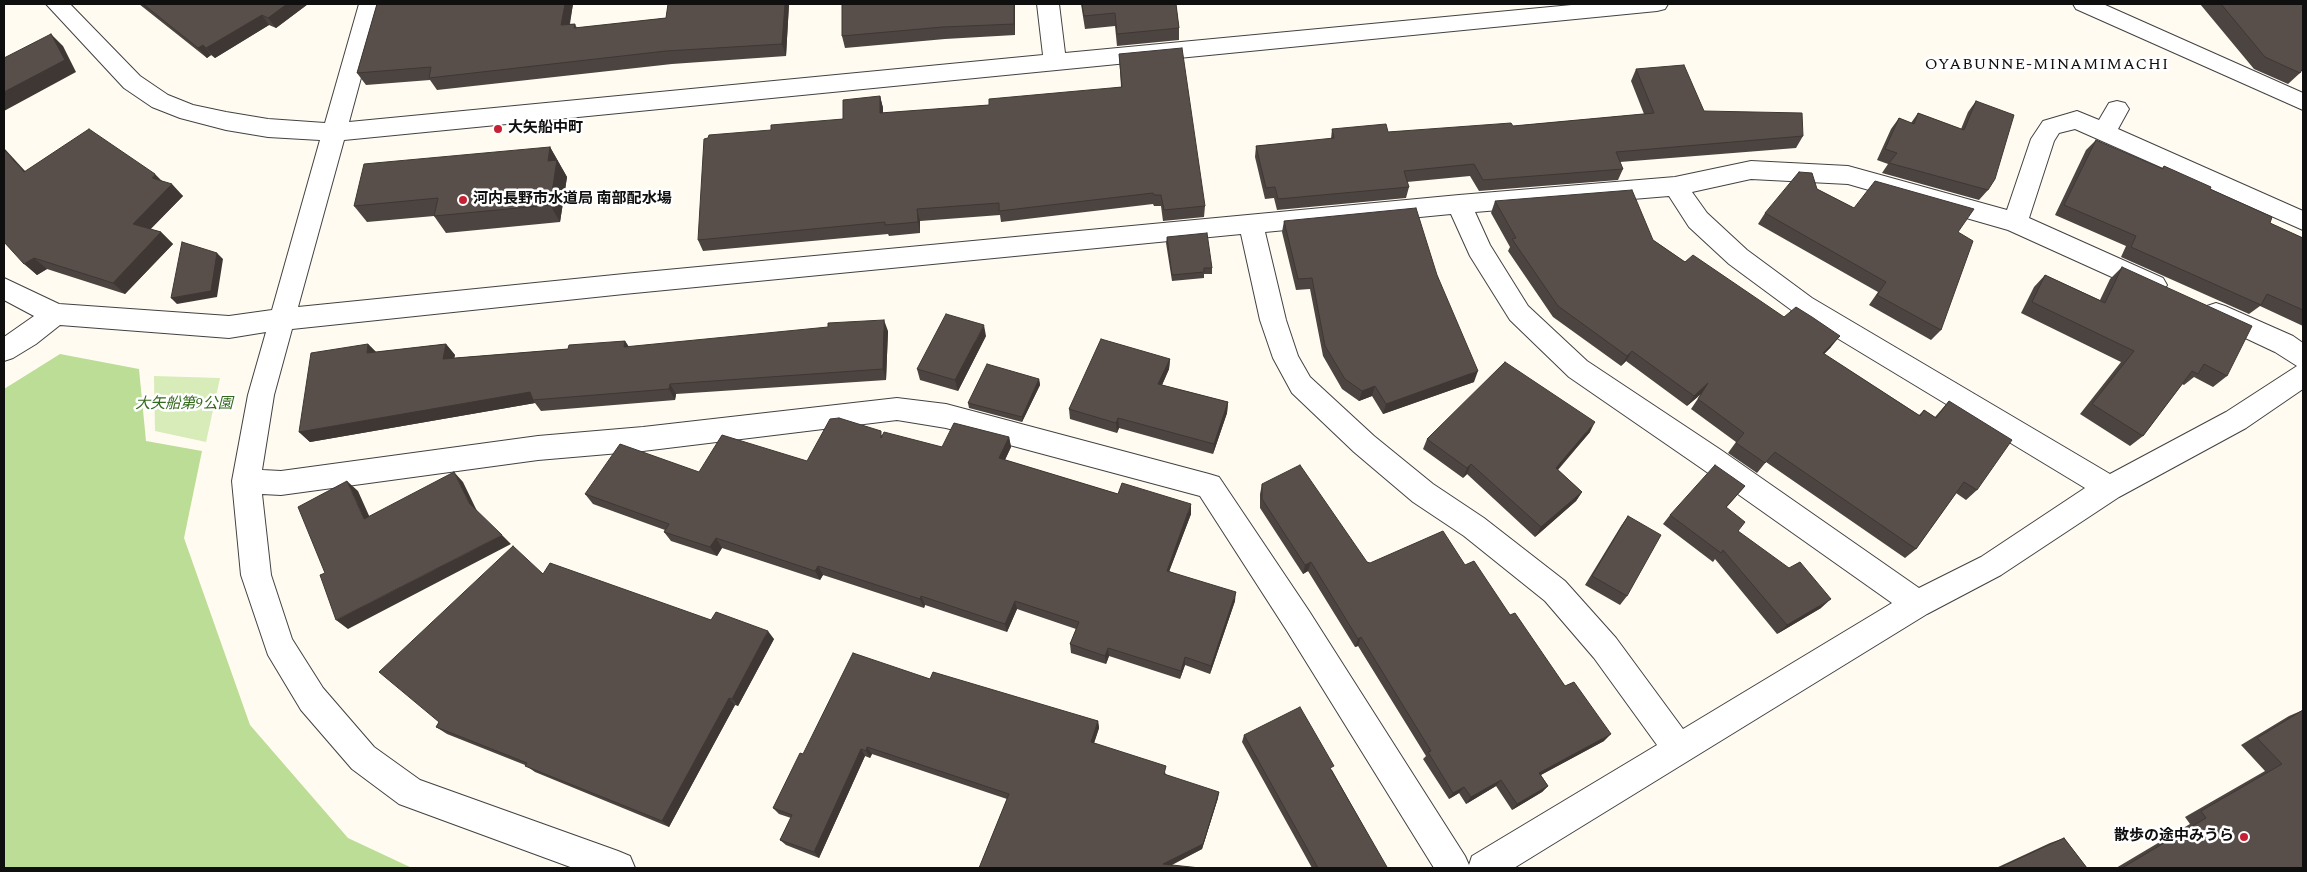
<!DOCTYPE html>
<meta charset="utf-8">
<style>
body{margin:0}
#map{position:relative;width:2307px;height:872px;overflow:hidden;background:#fffbf1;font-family:Spectral,serif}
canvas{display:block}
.frame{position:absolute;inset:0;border:5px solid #0f0f0f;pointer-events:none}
</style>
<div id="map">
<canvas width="2307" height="872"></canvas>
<div class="frame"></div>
</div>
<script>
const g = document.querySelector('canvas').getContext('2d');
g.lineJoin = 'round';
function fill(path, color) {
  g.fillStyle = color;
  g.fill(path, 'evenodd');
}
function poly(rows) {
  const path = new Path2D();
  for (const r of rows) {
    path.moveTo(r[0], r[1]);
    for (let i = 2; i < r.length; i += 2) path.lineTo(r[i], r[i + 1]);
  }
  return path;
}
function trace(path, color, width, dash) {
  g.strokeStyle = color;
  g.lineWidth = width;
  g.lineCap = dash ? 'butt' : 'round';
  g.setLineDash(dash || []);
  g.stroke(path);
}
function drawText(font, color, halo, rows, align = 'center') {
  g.font = font + ' Spectral,"Noto Sans JP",serif';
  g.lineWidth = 5;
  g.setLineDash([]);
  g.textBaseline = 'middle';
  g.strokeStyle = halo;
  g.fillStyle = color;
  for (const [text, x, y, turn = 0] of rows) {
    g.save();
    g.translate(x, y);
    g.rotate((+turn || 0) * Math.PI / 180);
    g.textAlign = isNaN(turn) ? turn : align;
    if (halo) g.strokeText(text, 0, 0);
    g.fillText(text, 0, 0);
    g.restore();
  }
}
fill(poly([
 [154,376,220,378,206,442,155,431]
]), '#d7ecb8');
fill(poly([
 [60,354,139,369,146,441,202,451,184,538,250,725,348,838,412,868,4,868,4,389]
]), '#bcdd96');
const minor = poly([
 [46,4,70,4,140,76,168,95,193,105,226,112,268,119,325,123,359,4,381,4,349,122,1043,55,1037,4,1059,4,1065,53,1582,4,1668,4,1665,9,1657,11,344,140,298,307,624,274,1459,195,1675,177,1751,161,1848,166,2007,210,2031,139,2043,121,2077,111,2099,120,2109,103,2117,101,2125,103,2129,109,2118,129,2303,211,2303,230,2075,129,2059,133,2054,141,2029,218,2163,278,2167,285,2163,292,2154,295,2145,292,2008,230,1848,184,1751,179,1692,192,1707,213,1747,250,1812,298,2110,474,2226,412,2297,366,2275,352,2207,320,2203,313,2207,306,2216,303,2225,306,2293,336,2303,343,2303,389,2246,428,2119,497,2001,575,1927,614,1514,868,1434,868,1287,631,1200,496,946,428,897,420,643,451,538,460,281,495,262,494,271,575,292,639,323,688,374,747,420,780,618,851,630,856,635,868,573,868,399,804,352,769,301,710,268,655,241,575,232,481,248,395,266,332,229,338,60,325,36,344,13,358,4,361,4,337,34,316,4,300,4,278,59,304,229,316,272,310,320,140,268,137,226,130,180,118,152,107,124,88,46,4],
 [1669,196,1689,227,1729,264,1794,312,2085,488,1981,557,1919,588,1721,450,1587,361,1528,306,1490,245,1475,212,1669,196],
 [1451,214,1470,256,1510,320,1569,377,1701,468,1892,603,1683,729,1616,638,1565,581,1484,518,1433,484,1374,436,1310,377,1298,356,1286,320,1265,232,1451,214],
 [1241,234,1260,320,1273,358,1292,393,1354,452,1413,502,1464,536,1545,601,1594,658,1657,745,1472,856,1469,865,1465,856,1309,611,1219,477,1209,474,946,404,897,398,643,427,538,436,281,471,262,470,274,395,292,329,624,294,1241,234],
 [2073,4,2103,4,2303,93,2303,110,2076,9,2073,4]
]);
trace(minor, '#424242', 2);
fill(minor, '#fff');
fill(poly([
 [139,4,308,4,276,28,269,25,215,58,211,55,207,58],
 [377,4,573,4,570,24,575,24,577,28,666,18,668,4,789,4,786,56,672,64,437,90,430,80,366,85,357,73],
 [842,4,1015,4,1015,35,945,39,845,48,842,36],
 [1081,4,1176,4,1179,28,1179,40,1117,46,1115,26,1085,29],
 [2200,4,2303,4,2300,73,2288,84,2254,69],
 [1119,54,1205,206,1204,217,1163,221,1161,206,1154,206,1153,204,1001,222,1000,215,920,221,920,233,889,236,888,234,703,251,698,240,771,130,843,119,880,96,883,108,883,113,989,105,1121,87],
 [1636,69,1704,111,1803,136,1796,148,1620,162,1623,169,1618,180,1479,191,1470,176,1407,182,1409,187,1406,198,1277,210,1274,198,1265,199,1255,157,1256,146,1331,139,1332,129,1388,132,1513,126,1644,114,1631,81],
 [1976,101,1988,190,1979,200,1882,173,1888,164,1877,160,1891,129,1899,118,1911,123,1918,113,1961,129,1968,112],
 [2096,140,2161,169,2164,166,2210,189,2270,223,2303,238,2303,326,2260,306,2249,314,2121,257,2126,246,2055,215,2086,150],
 [550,147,567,177,560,222,446,233,434,216,367,222,354,206],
 [25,171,162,181,183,196,150,229,161,232,173,244,125,294,47,269,37,275,4,242],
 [1817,189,1854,208,1958,232,1941,330,1931,340,1869,305,1878,292,1758,224,1765,213],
 [1495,201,1653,240,1685,262,1784,317,1831,347,1824,354,1919,415,1924,410,1935,417,1949,401,1977,490,1966,500,1956,493,1916,549,1905,558,1766,462,1757,473,1728,453,1736,442,1691,409,1701,394,1687,406,1626,361,1621,366,1553,317,1508,251,1510,247,1491,213],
 [1284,221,1437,275,1474,382,1383,414,1372,396,1359,401,1342,389,1323,356,1310,289,1296,290,1282,232],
 [1167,237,1212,268,1212,274,1204,274,1204,278,1172,281,1166,243],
 [2122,267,2227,376,2213,387,2194,377,2184,385,2182,384,2143,436,2130,446,2080,414,2121,362,2021,313,2034,287,2045,275,2100,300,2110,279],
 [888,331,886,380,676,394,675,400,541,411,535,403,310,442,299,432,368,344,376,352,446,344,455,355,454,358,568,349,625,341,629,347],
 [986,336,958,391,920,380,917,369],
 [1170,359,1169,369,1162,385,1228,402,1227,413,1213,454,1119,428,1117,433,1070,419,1069,409],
 [1039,379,1040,385,1022,422,969,408,968,403],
 [1590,432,1558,470,1582,492,1576,501,1535,537,1467,474,1463,478,1423,449,1427,439],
 [882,435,942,447,1009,437,1011,447,1005,460,1118,494,1191,514,1169,571,1235,601,1210,674,1185,665,1180,679,1109,656,1106,664,1071,653,1070,644,1076,629,1017,609,1007,632,925,605,924,608,823,575,820,580,722,548,717,556,671,541,664,532,665,530,593,504,585,494,807,461],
 [1262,484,1367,562,1370,563,1465,565,1510,615,1565,686,1604,741,1541,775,1548,786,1542,792,1512,810,1496,786,1466,804,1459,793,1449,799,1423,759,1426,756,1358,646,1355,647,1308,571,1303,574,1260,508,1260,494],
 [1745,486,1726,508,1738,531,1821,608,1777,634,1715,559,1713,562,1663,524,1670,515],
 [1628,516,1627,596,1620,605,1585,585,1621,526],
 [543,574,711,620,774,639,738,706,735,705,669,827,535,772,525,765,447,734,436,727],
 [930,679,1098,721,1099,728,1094,743,1166,773,1165,774,1218,798,1202,849,1172,865,979,868,1007,799,872,754,870,758,865,756,819,858,786,845,780,840,791,818,779,814,773,808,803,754],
 [2303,710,2303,868,2116,868,2190,824,2185,817,2265,771,2241,745,2289,716],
 [1244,735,1332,770,1387,868,1312,868,1242,742],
 [2064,838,2087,868,1996,868,2050,843]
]), '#4c4440');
fill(poly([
 [287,4,308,4,276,28,268,18],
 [565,4,573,4,567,37,561,25],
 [785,4,789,4,786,56,782,44],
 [1014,4,1015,4,1015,35,1014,24],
 [262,15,269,25,215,58,206,48],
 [51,34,63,46,76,72,4,111,4,92],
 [203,45,211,55,207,58,198,48],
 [880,96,883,108,883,125,880,113],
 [550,147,567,177,560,222,550,205,548,161],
 [4,148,37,184,24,172,4,150],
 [155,174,167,186,152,178],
 [172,184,183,196,145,235,133,224],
 [917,209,920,221,920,233,918,222],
 [161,232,173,244,125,294,113,283],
 [217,253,223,259,217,297,177,304,171,298],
 [34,258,47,269,37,275,24,264],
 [884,320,888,331,886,380,883,369],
 [984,325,986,336,958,391,955,380],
 [1840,336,1831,347,1814,364,1823,353],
 [625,341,632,352,624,347],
 [368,344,379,355,367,353],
 [446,344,455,355,452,369,443,359],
 [1632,351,1626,361,1621,366,1627,356],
 [1170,359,1169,369,1158,394,1158,384],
 [1478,371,1474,382,1383,414,1386,404],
 [1039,379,1040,385,1022,422,1022,417],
 [1708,383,1701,394,1687,406,1694,396],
 [670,384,676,394,675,400,669,389],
 [1375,386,1372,396,1359,401,1362,391],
 [530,392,533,400,535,403,310,442,299,432],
 [1228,402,1227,413,1213,454,1214,444],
 [1118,418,1119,428,1117,433,1116,423],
 [1595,422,1590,432,1550,478,1556,468],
 [1009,437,1011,447,1001,468,999,458],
 [1471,464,1467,474,1463,478,1467,468],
 [454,472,463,482,478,513,469,503],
 [347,481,358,491,375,529,364,519],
 [1582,492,1576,501,1535,537,1541,527],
 [1191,504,1191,514,1166,580,1167,571],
 [502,535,511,544,348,629,336,620],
 [716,538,722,548,717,556,710,547],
 [1311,562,1308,571,1303,574,1305,565],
 [818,566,823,575,820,580,815,571],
 [1236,592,1235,601,1210,674,1211,666],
 [921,596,925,605,924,608,920,599],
 [1831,599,1821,608,1777,634,1787,625],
 [1015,601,1017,609,1007,632,1005,624],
 [768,631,774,639,738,706,732,699],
 [1361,637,1358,646,1355,647,1358,639],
 [1108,648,1109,656,1106,664,1105,656],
 [1185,657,1185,665,1180,679,1181,671],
 [729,698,735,705,669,827,662,821],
 [1098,721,1099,728,1092,749,1091,742],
 [1611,734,1604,741,1533,779,1539,773],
 [867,747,872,754,870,758,866,751],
 [861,749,865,756,819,858,814,852],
 [1501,780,1496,786,1466,804,1471,797],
 [1548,786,1542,792,1512,810,1517,804],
 [1464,787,1459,793,1449,799,1453,793],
 [1219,792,1218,798,1202,849,1165,868,1163,864]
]), '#3e3734');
const building = poly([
 [143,4,287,4,268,18,262,15,206,48,203,45,198,48,143,4],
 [377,4,565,4,561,25,575,24,574,28,666,18,668,4,785,4,782,44,666,51,429,78,431,67,357,73,377,4],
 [842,4,1014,4,1014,24,943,27,842,36,842,4],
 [1082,4,1176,4,1179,28,1117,34,1115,13,1084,16,1082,4],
 [2221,4,2303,4,2303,68,2300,73,2265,57,2221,4],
 [51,34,65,60,4,92,4,58,51,34],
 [1182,48,1205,206,1164,210,1161,195,1154,195,1153,193,999,211,999,203,917,209,918,222,885,225,885,222,698,240,704,139,708,138,709,135,771,130,771,125,843,119,843,100,880,96,880,113,989,105,989,99,1122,87,1119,54,1182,48],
 [1684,65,1704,111,1802,113,1803,136,1616,152,1623,169,1483,180,1474,164,1404,171,1409,187,1278,199,1275,187,1266,188,1256,146,1334,138,1332,129,1386,124,1388,132,1511,123,1513,126,1654,113,1636,69,1684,65],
 [1976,101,2014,115,1995,179,1988,190,1889,163,1897,153,1885,149,1899,118,1914,124,1918,113,1964,130,1976,101],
 [89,129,155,174,152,178,172,184,133,224,161,232,113,283,34,258,24,264,4,242,4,150,24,172,89,129],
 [2096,140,2163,169,2164,166,2211,187,2210,189,2272,217,2270,223,2303,238,2303,310,2267,294,2261,305,2131,247,2136,236,2064,205,2096,140],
 [550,147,548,161,557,160,550,205,434,216,438,198,354,206,364,164,550,147],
 [1799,172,1812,173,1817,189,1854,208,1875,181,1974,209,1958,232,1973,241,1941,330,1877,295,1886,282,1765,213,1799,172],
 [1632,190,1653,240,1685,262,1693,255,1784,317,1796,307,1812,317,1840,336,1823,353,1920,416,1924,410,1936,418,1949,401,2012,440,1977,490,1964,482,1916,549,1775,452,1765,463,1736,443,1744,433,1698,399,1708,383,1694,396,1632,351,1627,356,1558,306,1512,239,1516,238,1495,201,1632,190],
 [1416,208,1437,275,1478,371,1386,404,1375,386,1362,391,1345,379,1325,346,1312,278,1298,279,1284,221,1416,208],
 [1207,233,1212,268,1204,268,1204,272,1172,275,1167,237,1207,233],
 [182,242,217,253,211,291,171,298,182,242],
 [2122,267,2252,326,2227,376,2204,364,2198,374,2192,371,2143,436,2092,404,2134,351,2032,302,2045,275,2105,303,2122,267],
 [946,314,984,325,955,380,917,369,946,314],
 [884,320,883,369,670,384,669,389,533,400,530,392,299,432,311,353,368,344,367,353,446,344,443,359,568,349,569,345,625,341,624,347,828,327,828,323,884,320],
 [1101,339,1170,359,1158,384,1228,402,1214,444,1118,418,1116,423,1069,409,1101,339],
 [1505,362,1595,422,1556,468,1582,492,1541,527,1471,464,1467,468,1427,439,1505,362],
 [987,364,1039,379,1022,417,968,403,987,364],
 [839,418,881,431,881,438,884,432,942,447,954,423,1009,437,999,458,1118,494,1122,483,1191,504,1167,571,1236,592,1211,666,1185,657,1181,671,1108,648,1105,656,1070,644,1079,622,1015,601,1005,624,921,596,920,599,818,566,815,571,716,538,710,547,664,532,669,524,585,494,620,444,699,472,722,435,807,461,830,419,839,418],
 [1300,465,1367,562,1370,563,1443,531,1465,565,1474,561,1510,615,1515,613,1565,686,1574,682,1611,734,1539,773,1548,786,1517,804,1501,780,1471,797,1464,787,1453,793,1428,752,1431,751,1361,637,1358,639,1311,562,1305,565,1262,499,1262,484,1300,465],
 [1715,465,1745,486,1726,507,1745,522,1738,531,1789,568,1800,562,1831,599,1787,625,1723,550,1721,553,1670,515,1715,465],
 [454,472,469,503,502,535,336,620,320,575,325,573,298,507,347,481,364,519,454,472],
 [1628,516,1661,535,1627,596,1592,576,1628,516],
 [513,546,543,574,550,563,711,620,716,612,768,631,732,699,729,698,662,821,525,766,527,763,436,727,439,722,379,672,513,546],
 [853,653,930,679,933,672,1098,721,1091,742,1166,766,1164,774,1219,792,1203,844,1163,864,1200,868,979,868,1009,794,867,747,866,751,861,749,814,852,780,840,792,815,773,808,800,753,803,754,853,653],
 [1300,707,1334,766,1330,768,1387,867,1386,868,1318,868,1244,735,1300,707],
 [2303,710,2303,868,2122,868,2206,818,2201,811,2282,764,2257,738,2303,710],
 [2064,838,2087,868,2004,868,2003,866,2064,838]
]);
fill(building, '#584f4a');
trace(building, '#3e3734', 1);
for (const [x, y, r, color] of [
 [498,129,5,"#c62034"],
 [463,200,5,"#c62034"],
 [2244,837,5,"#c62034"]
]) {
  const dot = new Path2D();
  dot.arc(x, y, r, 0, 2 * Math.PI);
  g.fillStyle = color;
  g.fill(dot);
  trace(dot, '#fff', 2);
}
drawText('bold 15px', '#0f0f0f', '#fff', [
 ["大矢船中町",508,129],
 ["河内長野市水道局 南部配水場",473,200],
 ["散歩の途中みうら",2234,837,"right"]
], 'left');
drawText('italic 15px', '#326a1b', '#fff', [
 ["大矢船第9公園",184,405]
]);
g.letterSpacing = '1px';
drawText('16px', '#0f0f0f', '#fff', [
 ["OYABUNNE-MINAMIMACHI",2047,66]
]);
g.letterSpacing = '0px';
</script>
